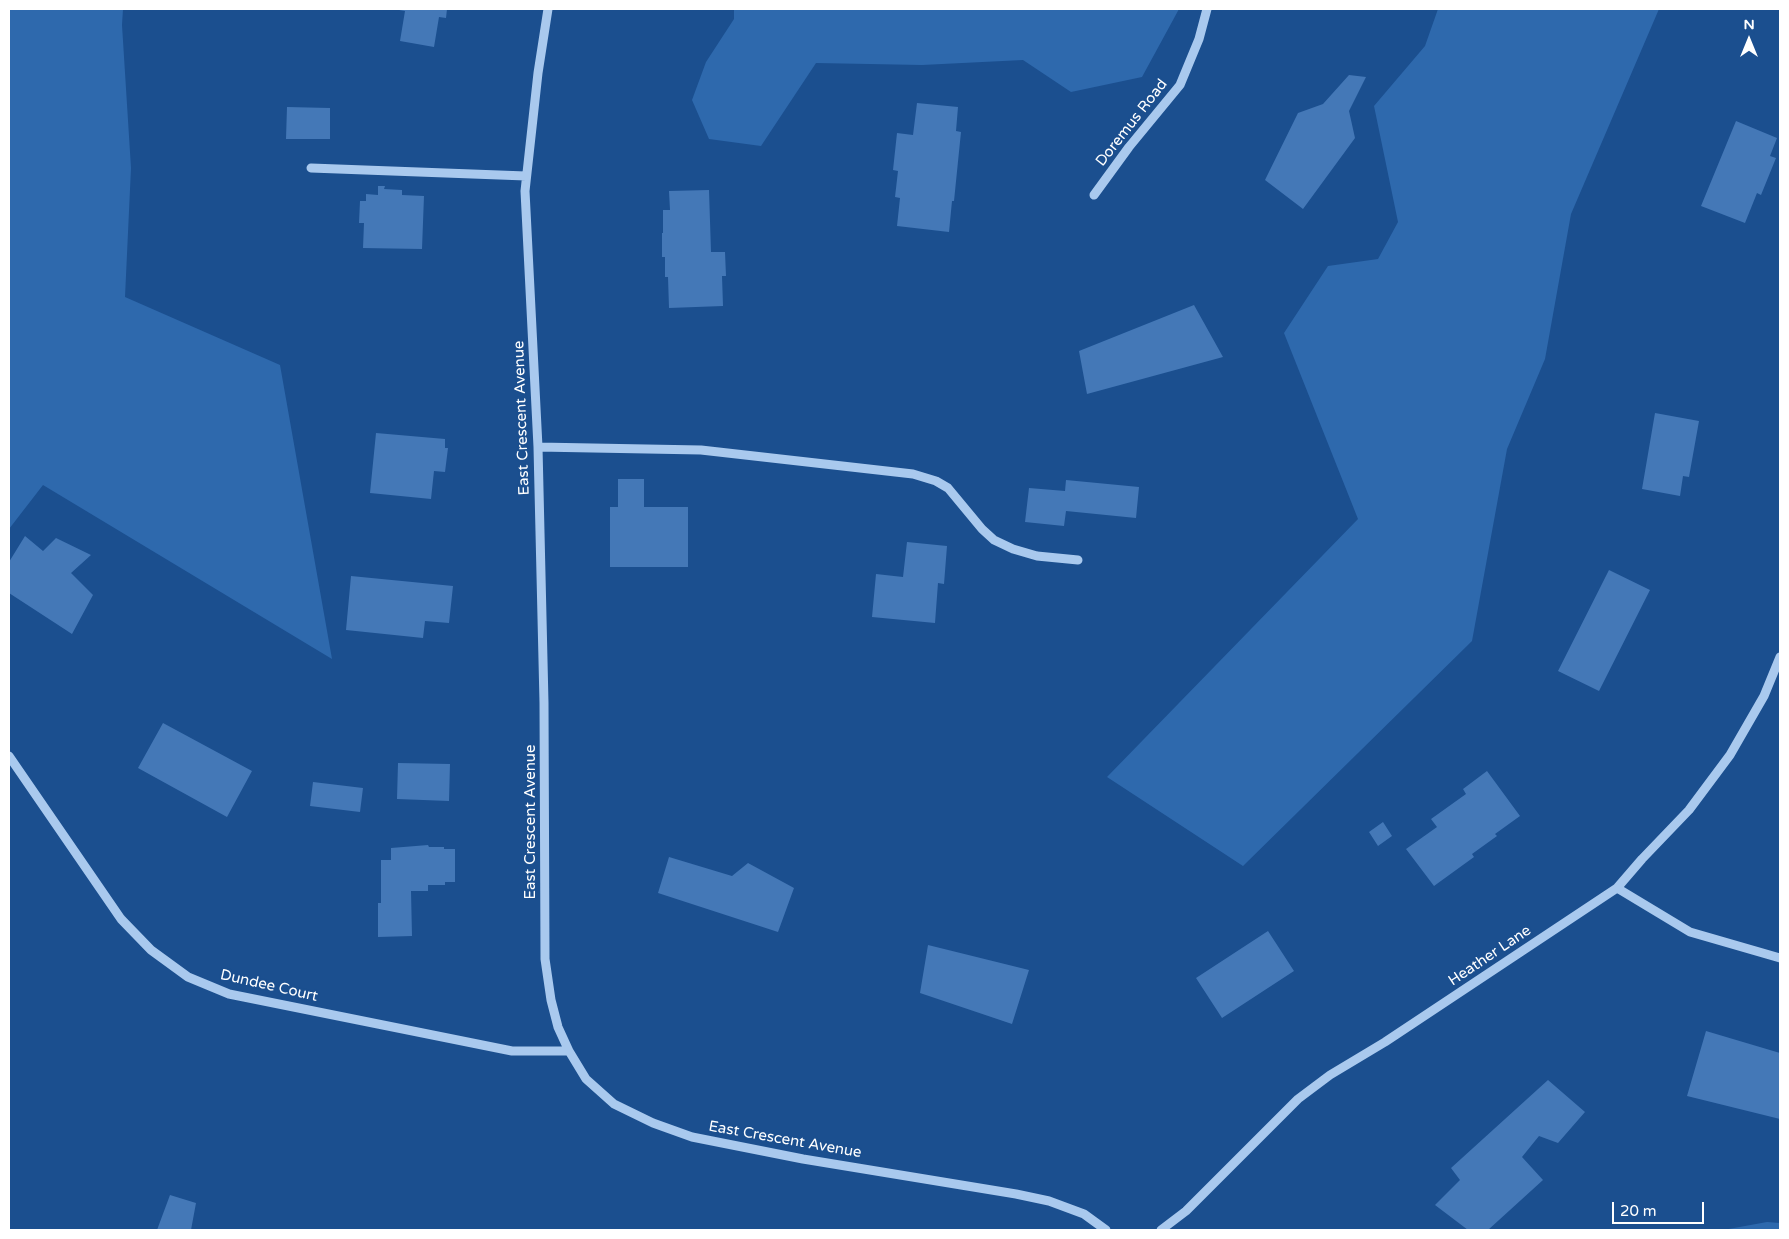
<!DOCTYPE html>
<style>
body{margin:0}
#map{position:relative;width:1789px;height:1239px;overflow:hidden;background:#1b4f8f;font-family:"Varela Round",sans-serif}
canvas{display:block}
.frame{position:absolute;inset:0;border:10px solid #fff;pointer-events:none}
.north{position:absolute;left:1724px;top:15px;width:50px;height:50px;-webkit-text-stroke:4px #1b4f8f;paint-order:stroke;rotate:0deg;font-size:14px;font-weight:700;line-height:20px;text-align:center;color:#fff}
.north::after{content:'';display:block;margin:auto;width:18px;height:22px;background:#fff;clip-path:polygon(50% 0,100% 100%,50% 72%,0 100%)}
.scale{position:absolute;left:1612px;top:1202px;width:92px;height:22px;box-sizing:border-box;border:2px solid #fff;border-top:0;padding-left:6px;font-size:15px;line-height:18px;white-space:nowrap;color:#fff;-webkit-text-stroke:4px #1b4f8f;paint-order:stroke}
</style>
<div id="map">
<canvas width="1789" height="1239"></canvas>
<div class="frame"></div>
<div class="north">N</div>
<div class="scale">20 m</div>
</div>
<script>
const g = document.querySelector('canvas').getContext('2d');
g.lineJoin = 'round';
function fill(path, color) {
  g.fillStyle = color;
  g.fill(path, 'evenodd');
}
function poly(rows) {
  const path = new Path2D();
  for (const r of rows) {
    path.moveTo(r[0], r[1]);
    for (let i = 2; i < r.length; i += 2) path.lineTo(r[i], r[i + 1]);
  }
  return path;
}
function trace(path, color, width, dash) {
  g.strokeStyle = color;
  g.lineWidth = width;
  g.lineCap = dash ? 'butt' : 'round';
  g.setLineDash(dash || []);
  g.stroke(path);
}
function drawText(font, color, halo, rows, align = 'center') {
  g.font = font + ' "Varela Round",sans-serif';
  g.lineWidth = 4;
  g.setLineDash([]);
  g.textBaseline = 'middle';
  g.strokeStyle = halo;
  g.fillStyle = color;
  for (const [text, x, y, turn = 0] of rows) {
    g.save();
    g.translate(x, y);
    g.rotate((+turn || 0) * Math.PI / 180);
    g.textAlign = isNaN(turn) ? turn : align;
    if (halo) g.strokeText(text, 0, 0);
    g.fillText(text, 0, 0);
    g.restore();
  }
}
fill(poly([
 [9,9,123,9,122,25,131,168,125,297,280,365,332,659,43,485,9,529],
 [734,9,1179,9,1142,77,1071,92,1023,60,922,65,816,63,761,146,709,139,692,100,706,62,734,19],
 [1438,9,1659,9,1571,214,1545,359,1507,449,1472,641,1243,866,1107,777,1358,519,1284,333,1328,266,1378,259,1398,222,1374,106,1425,46],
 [1767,1222,1780,1223,1780,1230,1723,1230]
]), '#2e69ad');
fill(poly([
 [393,9,447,9,446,18,439,17,434,47,400,41,405,11],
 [1349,75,1366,77,1349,111,1355,138,1303,209,1265,180,1298,113,1323,104],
 [917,103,958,107,956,131,961,132,954,201,952,201,949,232,897,226,900,198,895,197,898,171,893,170,897,133,913,135],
 [287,107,330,108,330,139,286,139],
 [1736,121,1777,138,1770,156,1776,158,1761,195,1757,193,1745,223,1701,206],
 [378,186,385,186,384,189,402,190,402,195,424,196,422,249,363,248,364,223,359,223,360,201,366,201,366,194,378,195],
 [709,190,711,252,725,252,726,276,722,276,723,306,669,308,668,277,665,277,665,257,662,257,662,233,663,233,663,210,670,210,669,191],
 [1194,305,1223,357,1087,394,1079,351],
 [1655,413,1699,421,1689,477,1683,476,1680,496,1642,489],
 [376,433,445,439,445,448,448,448,445,472,434,471,431,499,370,493],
 [618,479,644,479,644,507,688,507,688,567,610,567,610,507,618,507],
 [1066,480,1139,487,1136,518,1066,511,1064,526,1025,522,1029,488,1065,491],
 [25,536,43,551,56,538,91,555,71,573,93,595,72,634,9,593,9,562],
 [907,542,947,546,944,584,938,583,935,623,872,617,876,574,903,577],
 [1609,570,1650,590,1599,691,1558,671],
 [351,576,453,586,449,623,425,621,423,638,346,630],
 [163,723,252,771,227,817,138,768],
 [398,763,450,764,449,801,397,799],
 [1487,771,1520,816,1495,834,1497,836,1472,854,1474,857,1434,886,1406,849,1437,827,1431,819,1466,794,1463,789],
 [313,782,363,788,360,812,310,806],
 [1383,822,1392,836,1378,846,1369,832],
 [428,845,429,847,444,847,444,849,455,849,455,882,445,882,445,885,428,885,428,891,411,891,412,936,378,937,378,903,381,903,381,860,391,860,391,848],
 [669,857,732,876,748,863,794,888,778,932,658,893],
 [1268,931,1294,971,1222,1018,1196,978],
 [928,945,1029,970,1012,1024,920,993],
 [1706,1031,1780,1053,1780,1119,1687,1096],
 [1548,1080,1585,1112,1558,1143,1539,1136,1522,1157,1543,1180,1488,1230,1468,1230,1435,1205,1460,1180,1451,1168],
 [170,1195,196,1203,191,1230,157,1230]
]), '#4478b7');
trace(poly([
 [548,9,538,73,525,191,538,447,544,703,545,959,551,1000,558,1027,569,1051,586,1079,614,1104,653,1123,692,1137,803,1159,1016,1194,1049,1201,1084,1214,1106,1230],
 [311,168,526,176],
 [1094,195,1129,147,1180,85,1199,39,1207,9],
 [538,447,701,450,913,474,936,481,948,488,982,529,994,540,1013,549,1037,556,1078,560],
 [9,756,121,919,151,950,188,977,229,994,512,1051,569,1051],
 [1617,888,1690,932,1780,958],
 [1161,1230,1186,1211,1298,1099,1330,1075,1385,1042,1617,888,1642,859,1689,810,1730,755,1764,696,1780,657]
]), '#a9c9ee', 9);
drawText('15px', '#fff', '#1b4f8f', [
 ["Doremus Road",1132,123,-52],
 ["East Crescent Avenue",522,418,-92],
 ["East Crescent Avenue",531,822,-90],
 ["Heather Lane",1490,956,-34],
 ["Dundee Court",269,986,13],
 ["East Crescent Avenue",785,1140,10]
]);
</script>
